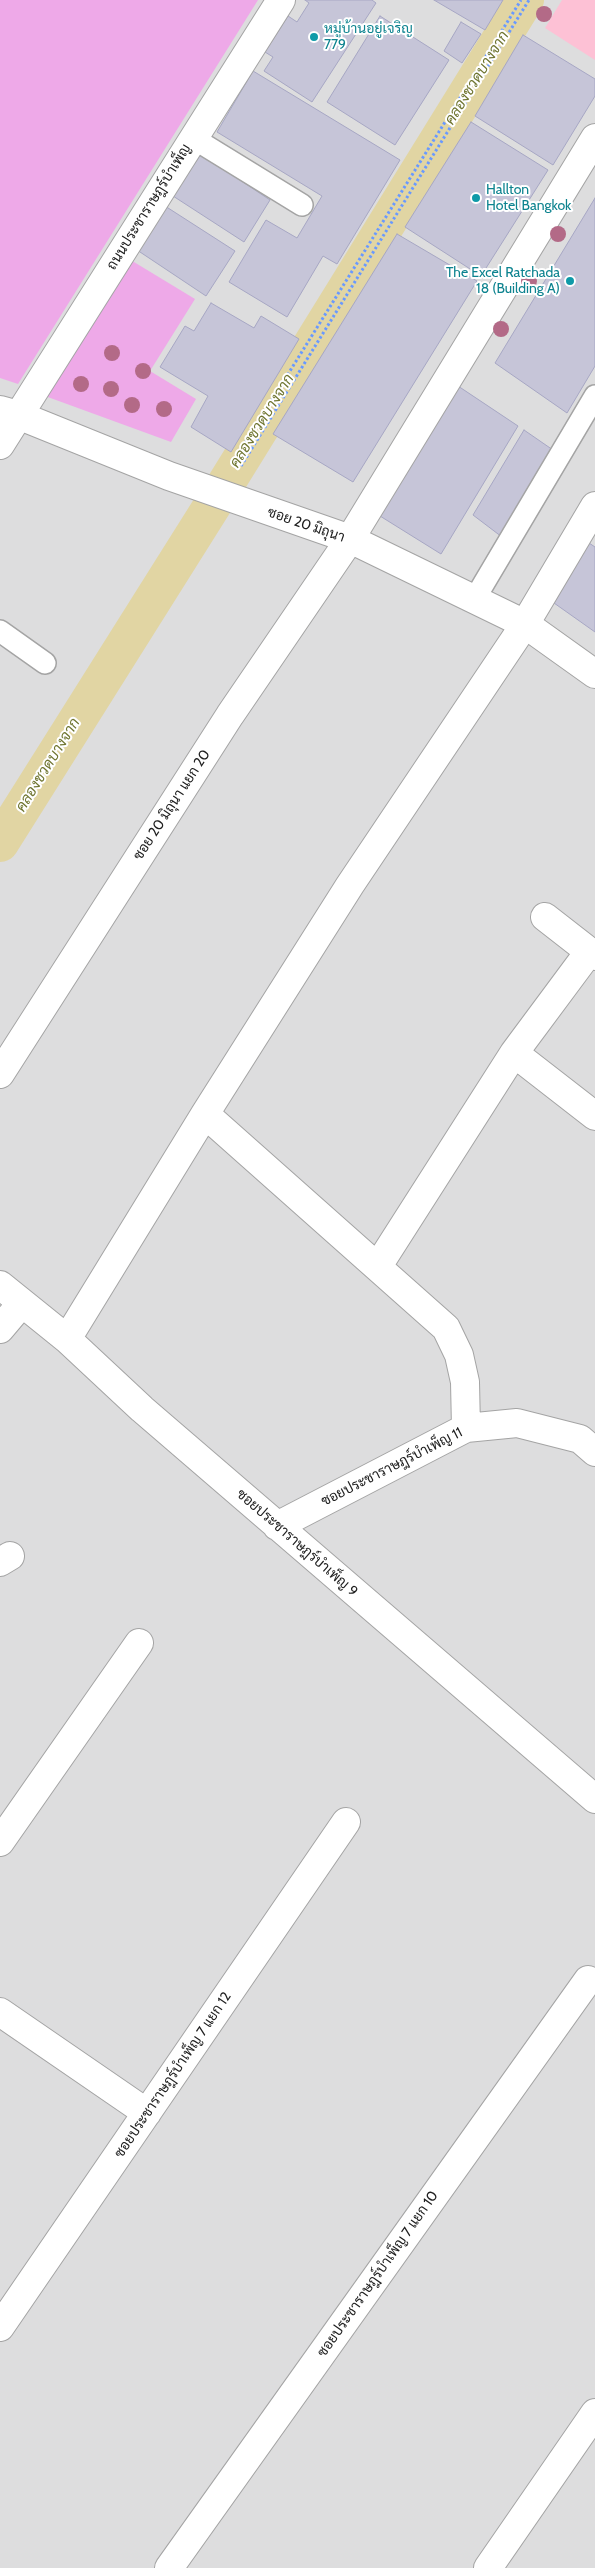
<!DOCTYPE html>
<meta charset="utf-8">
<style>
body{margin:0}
canvas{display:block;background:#e8e6f1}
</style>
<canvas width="595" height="2568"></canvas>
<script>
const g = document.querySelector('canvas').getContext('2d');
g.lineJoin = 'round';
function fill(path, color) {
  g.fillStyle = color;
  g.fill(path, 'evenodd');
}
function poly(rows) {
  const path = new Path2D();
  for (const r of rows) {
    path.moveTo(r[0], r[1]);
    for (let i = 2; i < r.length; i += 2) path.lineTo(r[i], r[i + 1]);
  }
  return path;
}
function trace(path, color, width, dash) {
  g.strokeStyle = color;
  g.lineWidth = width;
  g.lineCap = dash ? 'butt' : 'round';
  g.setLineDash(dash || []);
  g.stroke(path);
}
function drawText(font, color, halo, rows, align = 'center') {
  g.font = font + ' Cabin,Sarabun,sans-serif';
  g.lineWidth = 4;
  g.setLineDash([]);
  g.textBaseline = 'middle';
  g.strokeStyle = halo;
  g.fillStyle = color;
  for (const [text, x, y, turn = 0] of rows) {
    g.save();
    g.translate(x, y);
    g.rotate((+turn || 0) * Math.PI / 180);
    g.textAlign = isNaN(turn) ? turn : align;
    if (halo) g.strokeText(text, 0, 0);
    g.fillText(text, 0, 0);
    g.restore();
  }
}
fill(poly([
 [0,0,595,0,595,2568,0,2568]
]), '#ddddde');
fill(poly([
 [0,0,258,0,18,384,0,378],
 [129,259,195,299,150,371,196,399,171,442,45,396]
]), '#eea9e8');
fill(poly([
 [562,0,595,0,595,60,545,28]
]), '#fdc1d5');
trace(poly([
 [0,843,217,498,525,0]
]), '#e1d5a3', 38);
const building = poly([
 [305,0,372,0,376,3,312,102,264,71,273,57,265,52,288,16,297,22,309,3,305,0],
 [434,0,503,0,485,30,434,0],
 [380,16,449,60,395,145,327,102,380,16],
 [461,22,481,34,462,63,444,51,461,22],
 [523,35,595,79,595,96,553,165,475,116,523,35],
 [253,71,400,160,337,264,323,256,287,317,229,282,266,220,297,238,322,196,217,132,253,71],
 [471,122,548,170,481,276,405,227,471,122],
 [201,154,270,200,244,242,173,196,201,154],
 [595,198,595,366,567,413,495,363,595,198],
 [165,206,235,251,206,296,137,250,165,206],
 [397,234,477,281,353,482,273,434,397,234],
 [211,303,254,328,261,316,299,339,231,452,191,427,208,396,160,367,185,326,194,331,211,303],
 [458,386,518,426,441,554,380,516,458,386],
 [524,430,553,450,502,537,473,515,524,430],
 [589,543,595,547,595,632,554,603,589,543]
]);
fill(building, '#c6c5d8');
trace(building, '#a7a7c4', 1);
const service = poly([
 [193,138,302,205],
 [474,600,595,396],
 [0,631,45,663]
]);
const minor = poly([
 [545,917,595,956],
 [514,1053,595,1116],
 [0,1074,230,715,350,539,595,138],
 [205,1114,446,1328,459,1355,465,1382,466,1428],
 [378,1266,514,1053,589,952],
 [0,1285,67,1339,142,1409,595,1799],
 [0,1329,22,1303],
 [67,1339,205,1114,350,885,525,624,595,506],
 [277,1526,466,1428,517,1423,580,1439,595,1452],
 [0,1562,10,1556],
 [0,1842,139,1643],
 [0,2012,147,2113],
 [0,2327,346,1822],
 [169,2568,588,1980],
 [488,2568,595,2413]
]);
const tertiary = poly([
 [0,410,18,415,169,476,350,539,525,624,595,674],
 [0,445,281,0]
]);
trace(service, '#a4a4a4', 24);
trace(minor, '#a4a4a4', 30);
trace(tertiary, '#a4a4a4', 30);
trace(poly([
 [232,464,521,0],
 [241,466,529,0]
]), '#6999ff', 3, [2.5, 2.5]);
trace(service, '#fff', 21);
trace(minor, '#fff', 28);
trace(tertiary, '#fff', 28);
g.fillStyle = '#b36a87';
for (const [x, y] of [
 [544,14],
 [558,234],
 [529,281],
 [501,329],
 [112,353],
 [143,371],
 [81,384],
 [111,389],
 [132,405],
 [164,409]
]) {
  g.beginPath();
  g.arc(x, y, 8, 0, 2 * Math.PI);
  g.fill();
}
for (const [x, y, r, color] of [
 [314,37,5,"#0f9aa8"],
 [476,198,5,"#0f9aa8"],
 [570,281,5,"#0f9aa8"]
]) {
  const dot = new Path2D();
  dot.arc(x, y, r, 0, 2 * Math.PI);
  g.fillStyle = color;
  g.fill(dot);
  trace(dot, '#fff', 2);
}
drawText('14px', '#0d838f', '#fff', [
 ["หมู่บ้านอยู่เจริญ",324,29],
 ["779",324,45],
 ["Hallton",486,190],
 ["Hotel Bangkok",486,206],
 ["The Excel Ratchada",560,273,"right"],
 ["18 (Building A)",560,289,"right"]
], 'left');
drawText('14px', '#202020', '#fff', [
 ["ถนนประชาราษฎร์บำเพ็ญ",149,207,-58],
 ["ซอย 20 มิถุนา",306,525,19],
 ["ซอย 20 มิถุนา แยก 20",172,805,-57],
 ["ซอยประชาราษฎร์บำเพ็ญ 11",392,1467,-27],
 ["ซอยประชาราษฎร์บำเพ็ญ 9",297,1543,41],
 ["ซอยประชาราษฎร์บำเพ็ญ 7 แยก 12",173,2075,-56],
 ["ซอยประชาราษฎร์บำเพ็ญ 7 แยก 10",378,2274,-55]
]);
drawText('italic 15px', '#6f7530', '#fff', [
 ["คลองชวดบางจาก",477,78,-58],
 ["คลองชวดบางจาก",262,421,-58],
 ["คลองชวดบางจาก",48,765,-58]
]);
</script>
